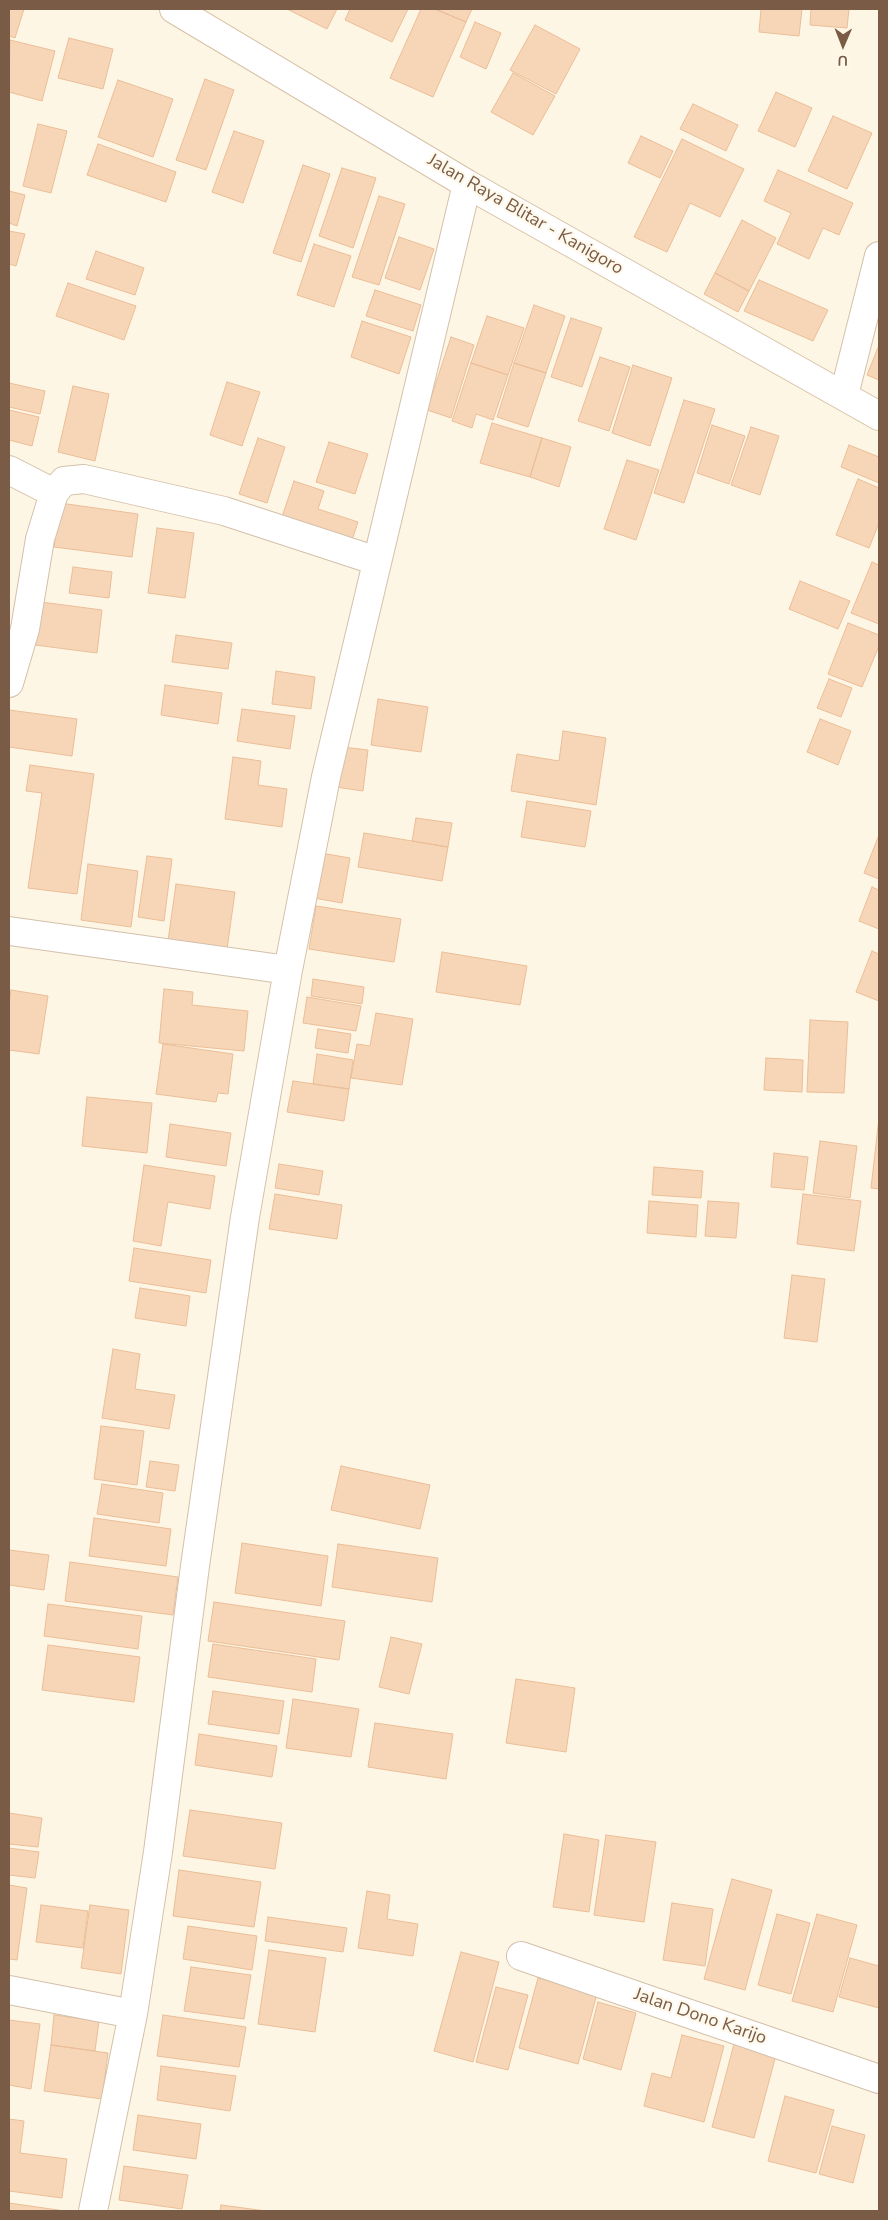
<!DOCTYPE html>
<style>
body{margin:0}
#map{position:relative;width:888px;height:2220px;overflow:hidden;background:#fef6e4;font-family:"Nunito Sans",sans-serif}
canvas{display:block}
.frame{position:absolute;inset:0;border:10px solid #7a5c46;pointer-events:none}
.north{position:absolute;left:818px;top:20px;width:50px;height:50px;-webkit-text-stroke:4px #fff9ec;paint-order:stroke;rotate:181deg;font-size:14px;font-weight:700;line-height:20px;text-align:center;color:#7a5c46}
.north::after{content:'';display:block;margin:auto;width:18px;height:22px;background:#7a5c46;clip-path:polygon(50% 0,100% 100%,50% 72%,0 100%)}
</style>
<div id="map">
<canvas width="888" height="2220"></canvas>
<div class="frame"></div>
<div class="north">U</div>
</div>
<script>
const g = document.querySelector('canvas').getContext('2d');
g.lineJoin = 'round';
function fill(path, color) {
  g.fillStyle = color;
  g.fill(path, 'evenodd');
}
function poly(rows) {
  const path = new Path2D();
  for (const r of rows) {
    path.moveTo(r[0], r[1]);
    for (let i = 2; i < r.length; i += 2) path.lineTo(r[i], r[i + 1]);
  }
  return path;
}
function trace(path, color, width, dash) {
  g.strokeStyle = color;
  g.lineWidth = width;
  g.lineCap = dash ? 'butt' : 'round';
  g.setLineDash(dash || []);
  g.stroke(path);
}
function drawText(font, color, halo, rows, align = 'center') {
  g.font = font + ' "Nunito Sans",sans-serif';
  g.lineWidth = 4.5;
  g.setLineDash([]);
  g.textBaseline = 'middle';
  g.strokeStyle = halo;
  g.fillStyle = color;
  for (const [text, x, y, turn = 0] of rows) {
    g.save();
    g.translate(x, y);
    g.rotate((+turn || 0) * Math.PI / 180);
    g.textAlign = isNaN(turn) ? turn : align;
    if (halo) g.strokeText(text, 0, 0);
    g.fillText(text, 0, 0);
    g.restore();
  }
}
const building = poly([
 [9,9,24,9,15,38,9,36,9,9],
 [287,9,337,9,327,29,287,9],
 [350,9,408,9,392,42,345,20,350,9],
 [421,9,435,9,466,22,433,97,390,78,421,9],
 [435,9,472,9,466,22,435,9],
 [761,9,802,9,799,36,759,32,761,9],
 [811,9,849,9,847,28,810,25,811,9],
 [475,22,501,33,486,69,460,57,475,22],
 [535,25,580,49,556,94,510,70,535,25],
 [69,38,113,49,103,89,58,78,69,38],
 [10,40,55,51,42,101,9,92,10,40],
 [513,73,555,96,533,135,491,112,513,73],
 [205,79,234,90,206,170,176,160,205,79],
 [118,80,173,99,153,157,98,137,118,80],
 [776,92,812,108,795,147,758,131,776,92],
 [693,104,738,125,726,151,680,129,693,104],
 [833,116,872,133,847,189,808,171,833,116],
 [38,124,67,131,51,193,23,186,38,124],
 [234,131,264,141,243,203,212,192,234,131],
 [641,136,673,151,660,178,628,163,641,136],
 [682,139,744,169,720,217,690,203,667,252,634,237,682,139],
 [98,144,176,172,166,202,87,175,98,144],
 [303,165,330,174,301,262,273,253,303,165],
 [342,168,376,178,353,248,319,236,342,168],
 [778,170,853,203,839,235,823,228,809,259,777,244,791,213,764,201,778,170],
 [9,191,25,195,17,226,9,223,9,191],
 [379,196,405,204,379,285,352,277,379,196],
 [742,220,776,238,749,291,715,273,742,220],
 [9,231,25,234,16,266,9,264,9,231],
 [399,237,434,249,420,290,385,278,399,237],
 [314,244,351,256,334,307,297,295,314,244],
 [96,251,144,268,135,295,86,279,96,251],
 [715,273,749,291,738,312,704,294,715,273],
 [759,280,828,310,813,341,744,311,759,280],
 [68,283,136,306,124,340,56,316,68,283],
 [375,290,421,305,413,331,366,316,375,290],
 [534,305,565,316,546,373,514,363,534,305],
 [487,316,524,328,508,375,471,363,487,316],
 [571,318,602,328,582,387,551,377,571,318],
 [362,321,411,337,399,374,351,357,362,321],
 [451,337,474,345,451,418,427,410,451,337],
 [879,345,879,380,867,375,879,345],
 [600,357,630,367,609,431,578,421,600,357],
 [471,363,508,375,493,420,476,414,472,428,452,421,471,363],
 [514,363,546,373,528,427,497,417,514,363],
 [633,365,672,378,650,446,612,433,633,365],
 [227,382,260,392,242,446,210,435,227,382],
 [9,383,45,391,40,414,9,407,9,383],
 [73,386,109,394,95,461,58,452,73,386],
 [684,400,715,409,684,503,654,493,684,400],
 [9,410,39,417,32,446,9,440,9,410],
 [492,423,542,438,530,477,480,463,492,423],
 [712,425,745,436,729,484,697,473,712,425],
 [751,427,779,436,760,495,731,485,751,427],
 [258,438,285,447,267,503,239,494,258,438],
 [542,438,571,447,559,487,530,477,542,438],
 [329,442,368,454,355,494,316,482,329,442],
 [849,445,879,457,879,483,841,467,849,445],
 [627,460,659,470,636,540,604,529,627,460],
 [858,479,879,488,879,523,869,548,836,535,858,479],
 [294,481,324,491,318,509,358,522,351,543,281,520,294,481],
 [60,503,138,514,132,557,54,547,60,503],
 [157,528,194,533,185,598,148,593,157,528],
 [872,562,879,565,879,624,851,613,872,562],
 [73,567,112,572,109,598,69,593,73,567],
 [800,581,850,601,838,629,789,609,800,581],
 [41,602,102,610,97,653,35,645,41,602],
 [848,623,879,635,879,646,862,687,828,674,848,623],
 [176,635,232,643,228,669,172,662,176,635],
 [276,671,315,677,311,709,272,704,276,671],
 [829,679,852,688,841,717,817,708,829,679],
 [165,685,222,693,218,724,161,715,165,685],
 [378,699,428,707,421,752,371,745,378,699],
 [242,709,295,716,290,749,237,741,242,709],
 [9,710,77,719,72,756,9,747,9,710],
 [820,719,851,731,838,765,807,752,820,719],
 [563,731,606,738,596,805,511,791,517,754,559,761,563,731],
 [342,747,368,750,363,791,336,787,342,747],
 [233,757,261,761,258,785,287,789,282,827,225,819,233,757],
 [30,765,94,774,77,894,28,888,42,793,26,791,30,765],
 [527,801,591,811,585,847,521,837,527,801],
 [416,818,452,823,448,847,412,841,416,818],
 [364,833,448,847,442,881,358,867,364,833],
 [879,835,879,879,864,873,879,835],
 [321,853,350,858,342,903,314,898,321,853],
 [147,856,172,859,164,921,138,917,147,856],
 [88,864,138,871,131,927,81,920,88,864],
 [176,884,235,892,227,949,168,941,176,884],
 [872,887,879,890,879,929,859,921,872,887],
 [316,906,401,919,394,962,309,949,316,906],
 [872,951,879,954,879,1001,856,992,872,951],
 [442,952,527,966,520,1005,436,992,442,952],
 [313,979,364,987,362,1004,311,996,313,979],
 [164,989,193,992,192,1005,248,1011,244,1051,159,1043,164,989],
 [11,990,48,996,39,1054,9,1050,9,1004,11,990],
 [307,997,361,1006,356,1031,303,1023,307,997],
 [376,1013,413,1019,402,1085,351,1078,357,1044,370,1046,376,1013],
 [810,1020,848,1022,844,1093,807,1092,810,1020],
 [318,1029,351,1034,348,1053,315,1048,318,1029],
 [163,1044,233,1054,228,1094,218,1093,216,1102,156,1094,163,1044],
 [317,1054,353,1060,349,1089,313,1084,317,1054],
 [766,1058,803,1060,802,1092,764,1090,766,1058],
 [293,1081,349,1089,344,1121,287,1112,293,1081],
 [87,1097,152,1103,147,1153,82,1146,87,1097],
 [879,1118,879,1189,871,1188,879,1118],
 [170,1124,231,1133,226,1166,166,1157,170,1124],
 [820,1141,857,1146,850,1198,813,1193,820,1141],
 [774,1153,808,1157,804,1190,771,1187,774,1153],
 [279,1164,323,1171,319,1195,275,1188,279,1164],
 [144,1165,215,1176,210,1209,168,1202,161,1246,133,1241,144,1165],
 [654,1167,703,1171,701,1198,652,1195,654,1167],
 [275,1194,342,1205,337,1239,269,1229,275,1194],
 [803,1194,861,1201,854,1251,797,1244,803,1194],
 [649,1201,698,1205,696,1237,647,1233,649,1201],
 [708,1201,739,1203,736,1238,705,1236,708,1201],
 [134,1248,211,1260,206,1293,129,1281,134,1248],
 [792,1275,825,1279,817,1342,784,1338,792,1275],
 [140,1288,190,1296,186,1326,135,1318,140,1288],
 [113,1349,140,1354,135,1389,175,1395,169,1429,102,1418,113,1349],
 [101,1426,144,1431,137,1485,94,1479,101,1426],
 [150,1461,179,1465,175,1491,146,1487,150,1461],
 [341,1466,430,1485,420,1529,331,1510,341,1466],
 [102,1484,163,1493,159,1523,97,1514,102,1484],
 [94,1518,171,1529,166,1566,89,1556,94,1518],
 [242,1543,328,1556,321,1606,235,1593,242,1543],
 [338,1544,438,1558,432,1602,332,1587,338,1544],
 [9,1550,49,1555,44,1590,9,1585,9,1550],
 [70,1562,178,1577,173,1615,65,1601,70,1562],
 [214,1602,345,1621,339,1660,208,1641,214,1602],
 [48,1604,142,1616,138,1649,44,1636,48,1604],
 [391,1637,422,1644,409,1694,379,1687,391,1637],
 [213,1644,316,1659,312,1692,208,1677,213,1644],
 [48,1645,140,1657,134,1702,42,1690,48,1645],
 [516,1679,575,1688,566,1752,506,1743,516,1679],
 [213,1691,284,1701,279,1734,208,1724,213,1691],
 [293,1699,359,1709,351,1757,286,1748,293,1699],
 [375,1723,453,1734,446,1779,368,1767,375,1723],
 [199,1734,277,1746,272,1777,195,1765,199,1734],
 [190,1810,282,1823,275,1869,183,1856,190,1810],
 [9,1813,42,1818,38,1847,9,1844,9,1813],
 [564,1834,599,1840,589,1912,553,1907,564,1834],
 [606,1835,656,1842,644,1922,594,1915,606,1835],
 [9,1848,39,1852,35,1878,9,1875,9,1848],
 [179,1870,261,1882,254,1927,173,1916,179,1870],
 [732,1879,772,1890,745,1990,704,1979,732,1879],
 [9,1885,27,1888,17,1960,9,1959,9,1885],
 [367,1891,390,1895,387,1919,418,1924,413,1956,358,1948,367,1891],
 [672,1903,713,1909,705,1966,663,1960,672,1903],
 [41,1905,88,1911,83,1948,36,1942,41,1905],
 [90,1905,129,1910,121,1974,81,1968,90,1905],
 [777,1914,810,1923,791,1994,758,1985,777,1914],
 [817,1914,857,1925,833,2012,792,2001,817,1914],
 [268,1917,347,1928,343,1952,265,1941,268,1917],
 [188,1926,257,1936,252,1970,183,1959,188,1926],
 [269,1950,326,1958,315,2032,258,2024,269,1950],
 [461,1952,499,1962,473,2062,434,2051,461,1952],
 [850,1958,879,1966,879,2008,839,1997,850,1958],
 [191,1967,251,1975,244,2019,184,2011,191,1967],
 [538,1978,597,1994,578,2064,519,2048,538,1978],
 [496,1987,528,1995,508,2070,476,2062,496,1987],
 [598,2002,636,2013,621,2070,583,2059,598,2002],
 [54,2015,99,2021,95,2051,51,2045,54,2015],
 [163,2015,246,2027,239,2067,157,2056,163,2015],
 [9,2020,40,2024,31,2089,9,2085,9,2020],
 [682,2035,724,2046,704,2122,644,2106,652,2073,671,2078,682,2035],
 [734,2044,776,2055,754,2138,712,2127,734,2044],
 [51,2045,108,2053,102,2099,44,2091,51,2045],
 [161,2066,236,2076,230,2111,157,2100,161,2066],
 [785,2096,834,2110,816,2173,768,2161,785,2096],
 [138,2115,201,2124,196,2159,133,2150,138,2115],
 [9,2119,24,2121,20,2153,67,2159,62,2198,9,2191,9,2119],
 [832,2126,865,2135,853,2183,819,2174,832,2126],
 [124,2166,188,2175,182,2209,119,2200,124,2166],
 [9,2203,65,2211,9,2211,9,2203],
 [221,2205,266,2211,220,2211,221,2205]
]);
fill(building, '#f7d6b8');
trace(building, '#ebbd97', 1);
const street = poly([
 [844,395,879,256],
 [9,470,54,493],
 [9,683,25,629,40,539,54,493,64,481,84,479,224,511,377,561],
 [9,931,288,970],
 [521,1956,879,2079],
 [9,1990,133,2014],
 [93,2211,133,2014,158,1852,195,1566,245,1217,288,970,326,777,467,184]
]);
const secondary = poly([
 [174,9,467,184,879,416]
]);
trace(street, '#d4c0ab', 30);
trace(secondary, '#d7c1a8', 30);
trace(street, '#fff', 28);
trace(secondary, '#fff', 28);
drawText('18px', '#7a5c46', '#fff9ec', [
 ["Jalan Raya Blitar - Kanigoro",525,215,30],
 ["Jalan Dono Karijo",700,2017,19]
]);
</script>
